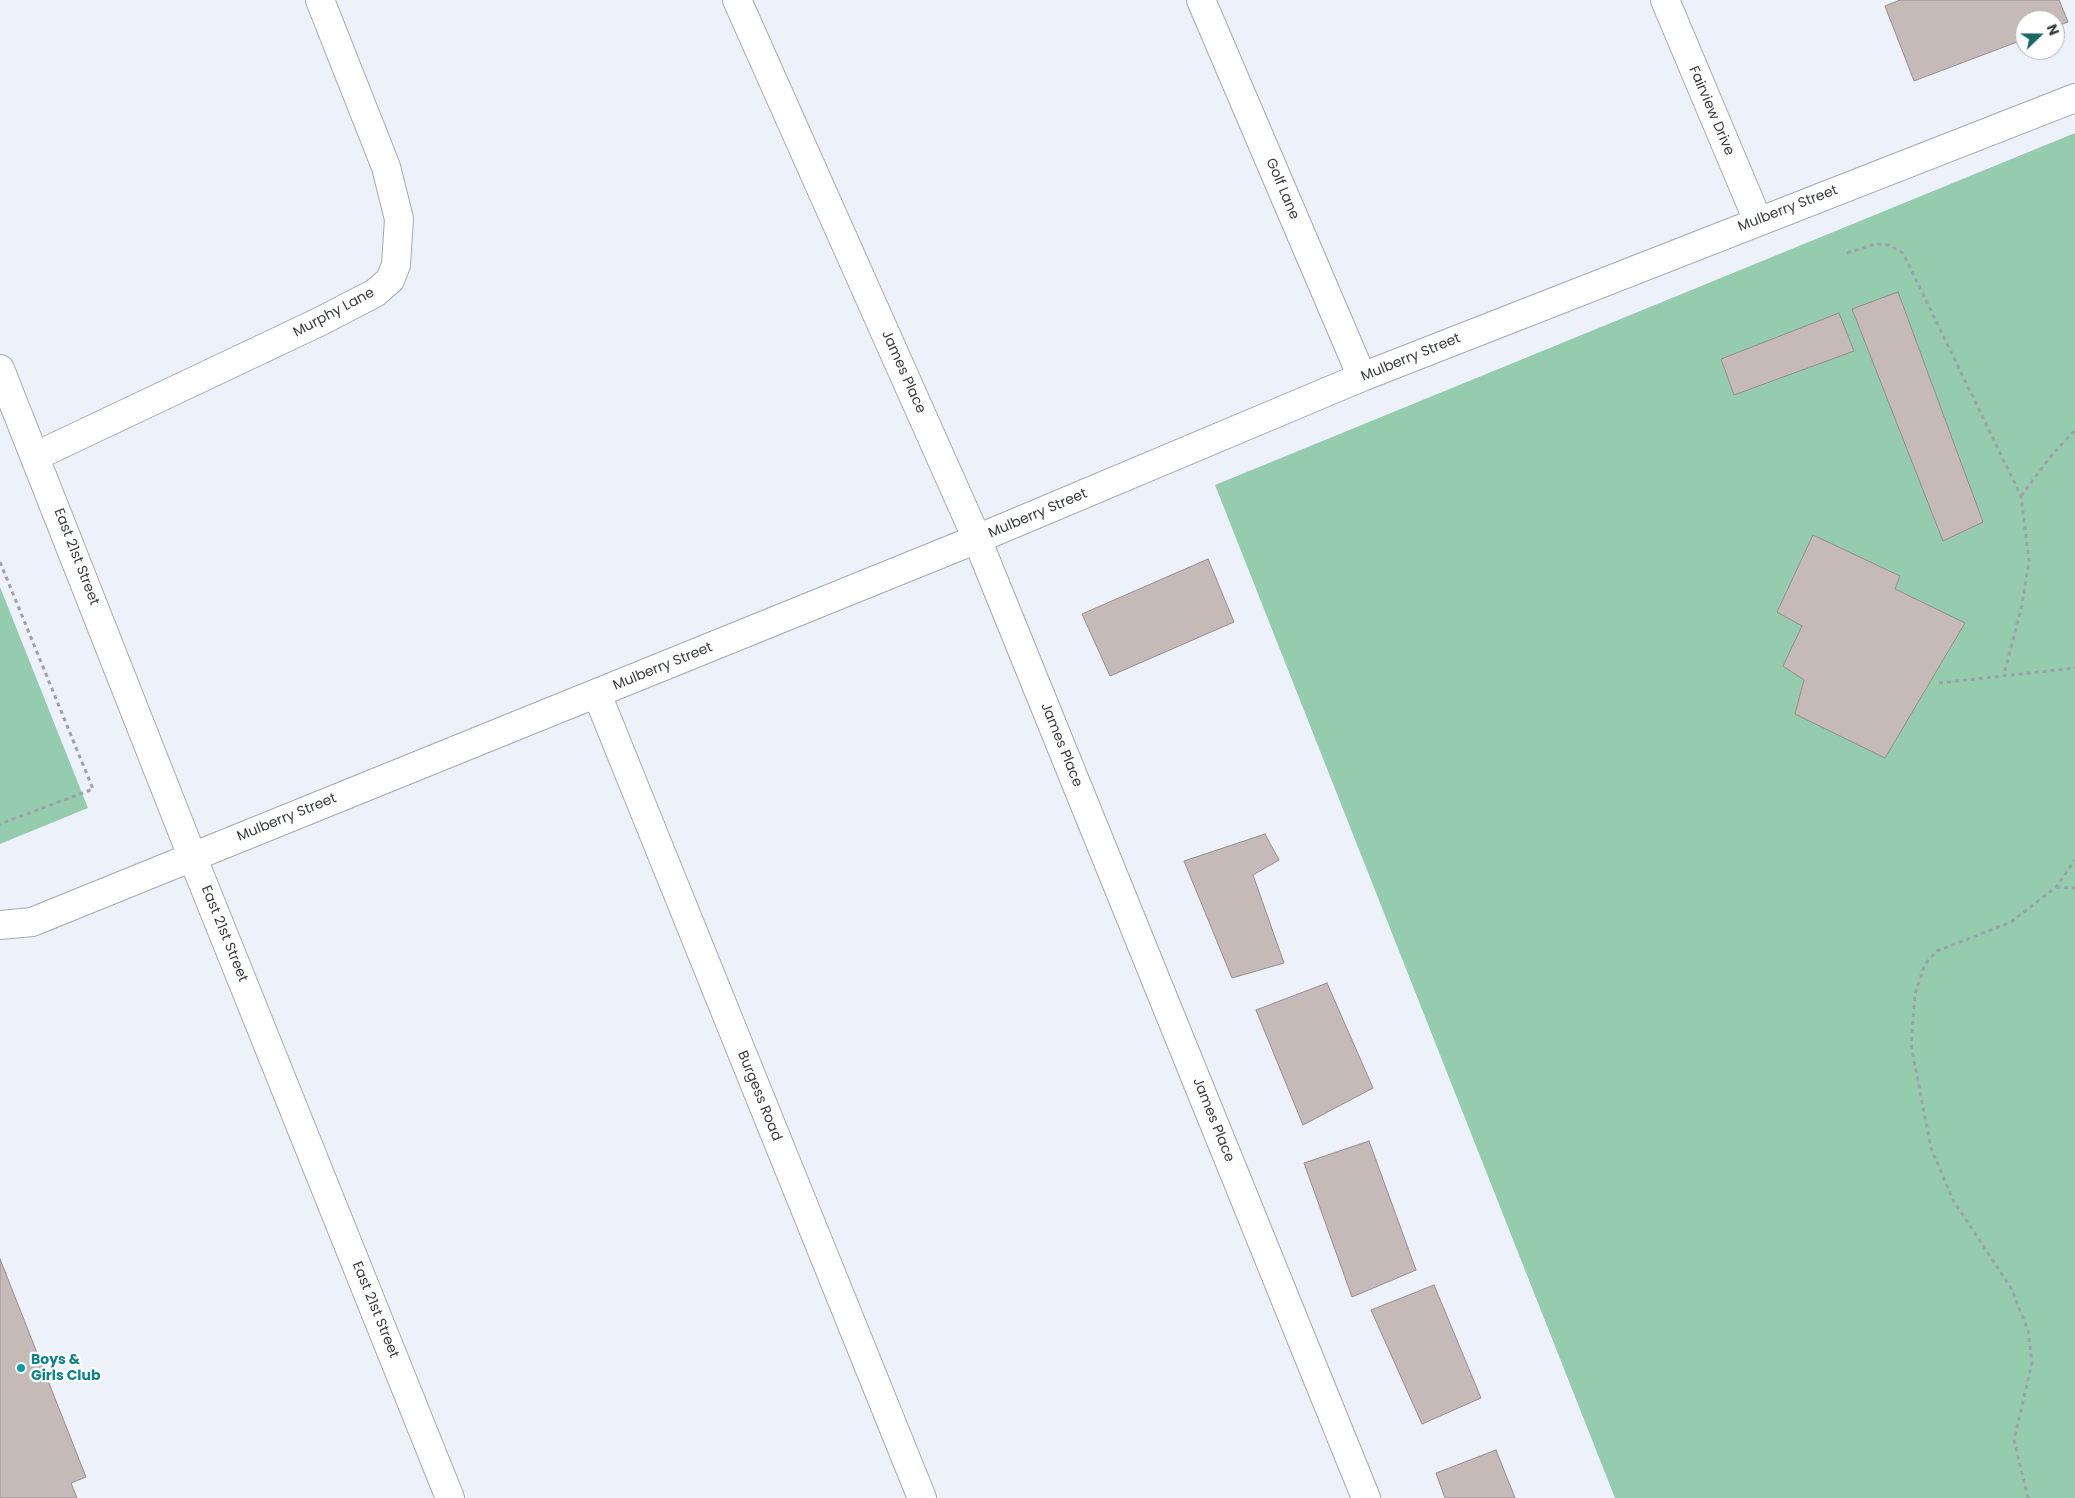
<!DOCTYPE html>
<style>
body{margin:0}
#map{position:relative;width:2075px;height:1498px;overflow:hidden;background:#edf1fa;font-family:Poppins,sans-serif}
canvas{display:block}
.north{position:absolute;left:2015px;top:10px;width:50px;height:50px;box-sizing:border-box;background:#fff;border:1px solid #b0b1b2;border-radius:50%;rotate:68deg;font-size:14px;font-weight:700;line-height:20px;text-align:center;color:#3a3c3f}
.north::after{content:'';display:block;margin:auto;width:18px;height:22px;background:#196766;clip-path:polygon(50% 0,100% 100%,50% 72%,0 100%)}
</style>
<div id="map">
<canvas width="2075" height="1498"></canvas>
<div class="north">N</div>
</div>
<script>
const g = document.querySelector('canvas').getContext('2d');
g.lineJoin = 'round';
function fill(path, color) {
  g.fillStyle = color;
  g.fill(path, 'evenodd');
}
function poly(rows) {
  const path = new Path2D();
  for (const r of rows) {
    path.moveTo(r[0], r[1]);
    for (let i = 2; i < r.length; i += 2) path.lineTo(r[i], r[i + 1]);
  }
  return path;
}
function trace(path, color, width, dash) {
  g.strokeStyle = color;
  g.lineWidth = width;
  g.lineCap = dash ? 'butt' : 'round';
  g.setLineDash(dash || []);
  g.stroke(path);
}
function drawText(font, color, halo, rows, align = 'center') {
  g.font = font + ' Poppins,sans-serif';
  g.lineWidth = 4.5;
  g.setLineDash([]);
  g.textBaseline = 'middle';
  g.strokeStyle = halo;
  g.fillStyle = color;
  for (const [text, x, y, turn = 0] of rows) {
    g.save();
    g.translate(x, y);
    g.rotate((+turn || 0) * Math.PI / 180);
    g.textAlign = isNaN(turn) ? turn : align;
    if (halo) g.strokeText(text, 0, 0);
    g.fillText(text, 0, 0);
    g.restore();
  }
}
fill(poly([
 [2075,133,2075,1498,1615,1498,1215,485],
 [0,587,88,808,0,844]
]), '#94ccad');
const building = poly([
 [1900,0,2059,0,2068,22,2055,27,2055,20,2025,20,2025,39,1914,81,1885,6,1900,0],
 [1898,292,1983,522,1943,541,1852,309,1898,292],
 [1839,313,1854,351,1734,395,1721,359,1839,313],
 [1813,535,1900,576,1895,589,1965,623,1885,758,1795,714,1804,680,1783,666,1802,626,1777,612,1813,535],
 [1208,559,1234,622,1110,676,1082,614,1208,559],
 [1265,834,1279,860,1253,875,1284,963,1232,978,1184,861,1265,834],
 [1327,983,1373,1088,1303,1125,1256,1010,1327,983],
 [1369,1141,1416,1270,1352,1297,1304,1163,1369,1141],
 [0,1259,86,1477,71,1483,77,1498,0,1498,0,1259],
 [1434,1285,1481,1398,1422,1424,1371,1310,1434,1285],
 [1496,1450,1515,1498,1445,1498,1436,1473,1496,1450]
]);
fill(building, '#c5bab8');
trace(building, '#978d8a', 1);
const minor = poly([
 [737,0,977,539,1366,1498],
 [1201,0,1362,377],
 [1665,0,1758,221],
 [0,369,192,856,450,1498],
 [36,456,319,322,375,293,390,280,396,265,399,219,386,167,320,0],
 [597,694,922,1498],
 [0,925,32,922,977,539,1362,377,2075,98]
]);
trace(minor, '#a5a9b1', 30);
trace(poly([
 [1847,253,1875,244,1889,245,1903,253,2021,496,2029,561,2022,605,2004,674],
 [2021,496,2051,456,2075,430],
 [0,562,93,789,0,824],
 [1939,683,2075,668],
 [2056,887,2075,888],
 [2028,1498,2014,1440,2032,1363,2028,1330,2011,1288,1953,1200,1931,1148,1911,1045,1915,994,1925,964,1937,951,2011,922,2056,887,2075,860]
]), '#9ea1a8', 3, [4, 4]);
trace(minor, '#fff', 28);
for (const [x, y, r, color] of [
 [21,1368,5,"#0f9aa8"]
]) {
  const dot = new Path2D();
  dot.arc(x, y, r, 0, 2 * Math.PI);
  g.fillStyle = color;
  g.fill(dot);
  trace(dot, '#fff', 2);
}
drawText('14px', '#3a3c3f', '#fff', [
 ["Fairview Drive",1711,111,67],
 ["Golf Lane",1282,189,67],
 ["Mulberry Street",1788,209,-21],
 ["Murphy Lane",334,313,-28],
 ["Mulberry Street",1411,358,-22],
 ["James Place",903,372,66],
 ["Mulberry Street",1038,514,-23],
 ["East 21st Street",76,557,69],
 ["Mulberry Street",663,667,-22],
 ["James Place",1061,745,68],
 ["Mulberry Street",287,818,-22],
 ["East 21st Street",224,934,68],
 ["Burgess Road",759,1096,68],
 ["James Place",1213,1120,68],
 ["East 21st Street",375,1310,68]
]);
drawText('bold 14px', '#0d838f', '#fff', [
 ["Boys &",31,1360],
 ["Girls Club",31,1376]
], 'left');
</script>
